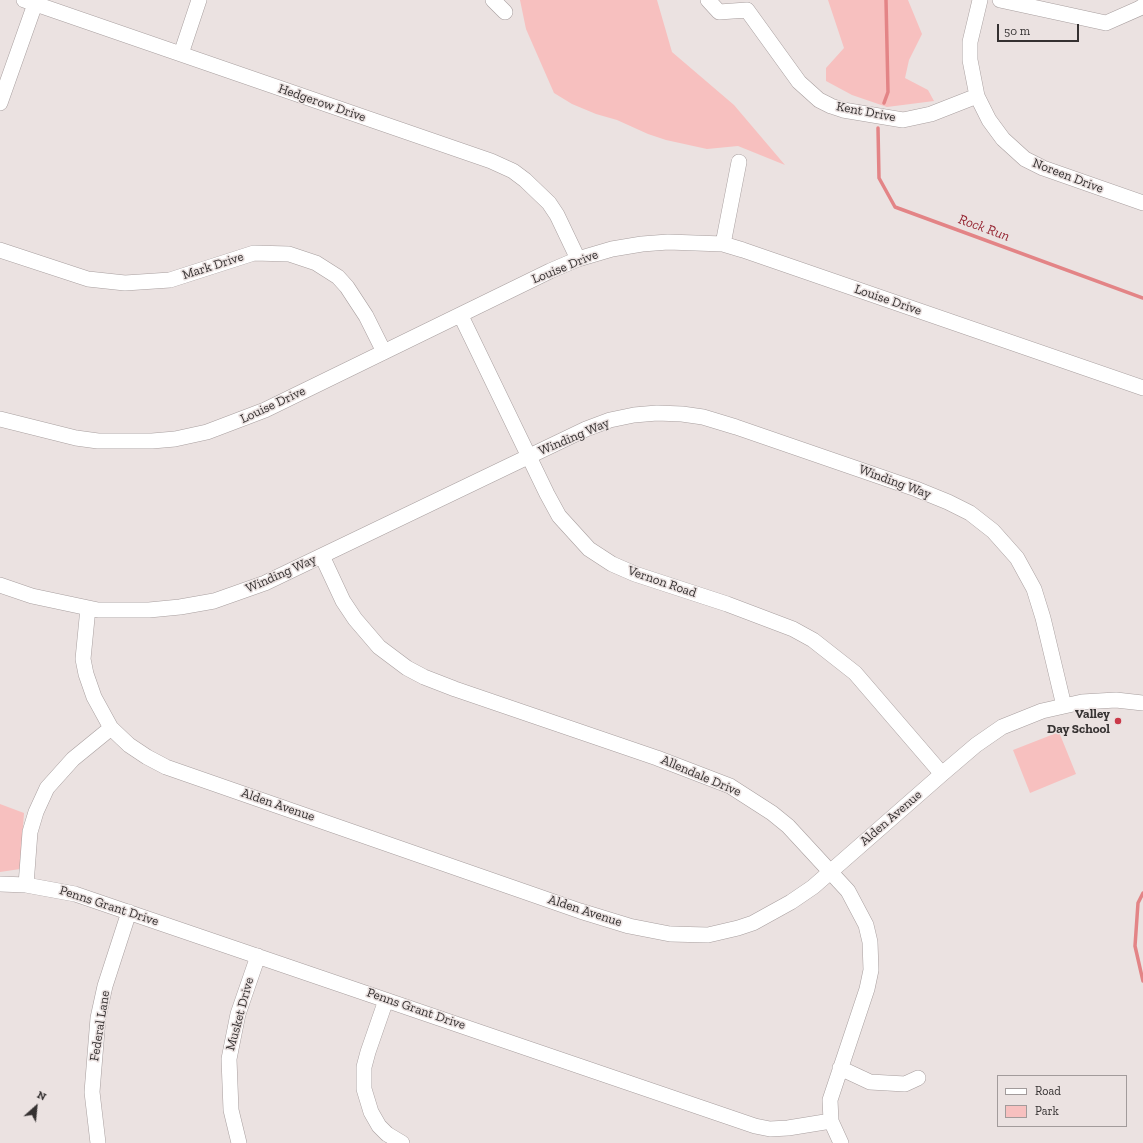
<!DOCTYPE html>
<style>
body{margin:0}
#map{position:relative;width:1143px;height:1143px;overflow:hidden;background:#ebe2e1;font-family:"Zilla Slab",serif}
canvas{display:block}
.legend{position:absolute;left:997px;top:1075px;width:130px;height:52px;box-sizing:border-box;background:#ebe2e1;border:1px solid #a29b9b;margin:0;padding:5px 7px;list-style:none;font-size:12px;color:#353131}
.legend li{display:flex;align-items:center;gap:8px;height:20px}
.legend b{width:20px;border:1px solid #a29b9b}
.north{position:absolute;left:16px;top:1087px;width:40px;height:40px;-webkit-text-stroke:3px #ebe2e1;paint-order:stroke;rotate:27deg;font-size:11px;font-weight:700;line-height:16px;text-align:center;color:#353131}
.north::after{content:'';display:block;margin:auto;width:14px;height:18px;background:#353131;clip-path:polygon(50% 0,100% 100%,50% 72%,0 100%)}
.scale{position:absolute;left:997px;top:24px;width:82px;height:18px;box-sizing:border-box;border:2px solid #353131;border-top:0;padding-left:5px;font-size:12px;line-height:14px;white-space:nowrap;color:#353131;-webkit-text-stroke:3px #ebe2e1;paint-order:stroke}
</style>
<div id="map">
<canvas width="1143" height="1143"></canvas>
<ul class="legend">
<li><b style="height:5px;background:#fff"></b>Road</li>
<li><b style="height:11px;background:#f7c0bf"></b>Park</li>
</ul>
<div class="north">N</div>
<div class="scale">50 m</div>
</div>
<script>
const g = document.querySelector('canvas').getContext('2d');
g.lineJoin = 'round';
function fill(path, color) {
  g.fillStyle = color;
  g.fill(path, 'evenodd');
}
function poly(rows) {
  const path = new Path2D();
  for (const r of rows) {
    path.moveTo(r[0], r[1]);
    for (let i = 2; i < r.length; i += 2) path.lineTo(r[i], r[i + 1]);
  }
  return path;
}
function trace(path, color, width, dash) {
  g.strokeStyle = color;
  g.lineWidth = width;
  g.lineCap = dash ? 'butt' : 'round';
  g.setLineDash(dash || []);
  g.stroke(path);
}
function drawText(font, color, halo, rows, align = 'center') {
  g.font = font + ' "Zilla Slab",serif';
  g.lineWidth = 3;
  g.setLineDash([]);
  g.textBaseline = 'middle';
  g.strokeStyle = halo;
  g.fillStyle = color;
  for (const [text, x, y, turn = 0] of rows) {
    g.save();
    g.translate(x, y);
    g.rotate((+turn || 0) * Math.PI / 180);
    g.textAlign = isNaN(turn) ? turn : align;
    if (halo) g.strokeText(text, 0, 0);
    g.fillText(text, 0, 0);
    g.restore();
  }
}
fill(poly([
 [520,0,657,0,672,52,734,105,785,165,738,146,707,149,666,140,648,134,617,120,596,114,572,104,554,93,526,29],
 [828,0,908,0,922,34,909,60,905,78,928,90,934,101,887,107,852,95,826,81,826,68,844,48],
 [1059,732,1076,774,1030,793,1013,750],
 [0,804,24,813,20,869,0,872]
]), '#f7c0bf');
trace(poly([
 [884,103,888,92,886,0],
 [878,128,879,178,895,207,1143,298],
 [1143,893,1138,903,1135,946,1143,981]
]), '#e38486', 3.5);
const minor = poly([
 [24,0,491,161,513,171,525,180,549,203,557,215,578,259],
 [493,0,505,12],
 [708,0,719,12,747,10],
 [980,0,970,42,970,60,977,96,989,120,1003,139,1025,159,1043,168,1143,203],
 [1000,0,1106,23,1140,8,1143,6],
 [747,10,799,82,819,100,831,106,843,110,903,120,931,114,977,96],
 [181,54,199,0],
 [0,103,35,4],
 [723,244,739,162],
 [0,250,88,279,125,283,170,280,254,253,289,254,316,263,338,277,347,287,366,316,384,352],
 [461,316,547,494,559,516,589,549,612,564,635,574,727,604,793,629,813,640,855,673,942,774],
 [0,419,76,438,98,441,152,441,175,439,207,432,265,410,550,271,578,259,612,249,642,244,668,242,723,244,743,250,1143,388],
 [322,556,343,601,355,619,379,647,407,668,424,677,455,689,657,758,730,786,772,813,788,826,848,891,866,925,870,942,871,970,867,989,830,1100,831,1121,841,1143],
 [0,585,32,596,98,610,149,610,180,607,214,601,265,583,586,429,610,420,634,415,657,413,682,414,703,417,736,427,916,489,948,502,970,513,993,531,1017,558,1034,589,1043,618,1064,706],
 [88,608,83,659,86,674,94,697,111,728,129,745,147,757,166,767,580,911,629,926,670,934,708,935,738,928,753,923,791,902,813,887,942,774,976,745,1002,727,1042,711,1082,702,1116,700,1143,703],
 [0,884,26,885,75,894,755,1126,770,1129,788,1128,831,1121],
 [26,885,30,832,36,812,47,788,73,759,111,728],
 [386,1000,368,1052,364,1067,364,1089,371,1112,379,1126,387,1134,402,1143],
 [840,1068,870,1082,905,1084,918,1078],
 [98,1143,92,1092,98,1018,105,986,129,912],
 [239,1143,231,1110,229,1059,238,1014,258,956]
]);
trace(minor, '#a89f9f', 16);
trace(minor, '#fff', 15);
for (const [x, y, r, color] of [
 [1118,721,4,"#ca3949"]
]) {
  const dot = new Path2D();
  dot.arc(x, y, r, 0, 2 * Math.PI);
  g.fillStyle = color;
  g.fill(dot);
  trace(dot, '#ebe2e1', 1.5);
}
drawText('13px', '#353131', '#ebe2e1', [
 ["Hedgerow Drive",322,103,19],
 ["Kent Drive",866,112,11],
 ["Noreen Drive",1068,176,21],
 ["Mark Drive",213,266,-18],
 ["Louise Drive",565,267,-22],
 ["Louise Drive",888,300,19],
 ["Louise Drive",273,405,-25],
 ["Winding Way",574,437,-23],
 ["Winding Way",895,482,20],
 ["Winding Way",281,574,-24],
 ["Vernon Road",662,582,19],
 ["Allendale Drive",701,776,23],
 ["Alden Avenue",278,805,19],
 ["Alden Avenue",891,818,-41],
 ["Penns Grant Drive",109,906,18],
 ["Alden Avenue",585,911,18],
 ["Penns Grant Drive",416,1009,19],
 ["Musket Drive",240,1014,-75],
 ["Federal Lane",100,1026,-81]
]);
drawText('bold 13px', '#353131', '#ebe2e1', [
 ["Valley",1110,714],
 ["Day School",1110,729]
], 'right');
drawText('italic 14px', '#962633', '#ebe2e1', [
 ["Rock Run",984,228,20]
]);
</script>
